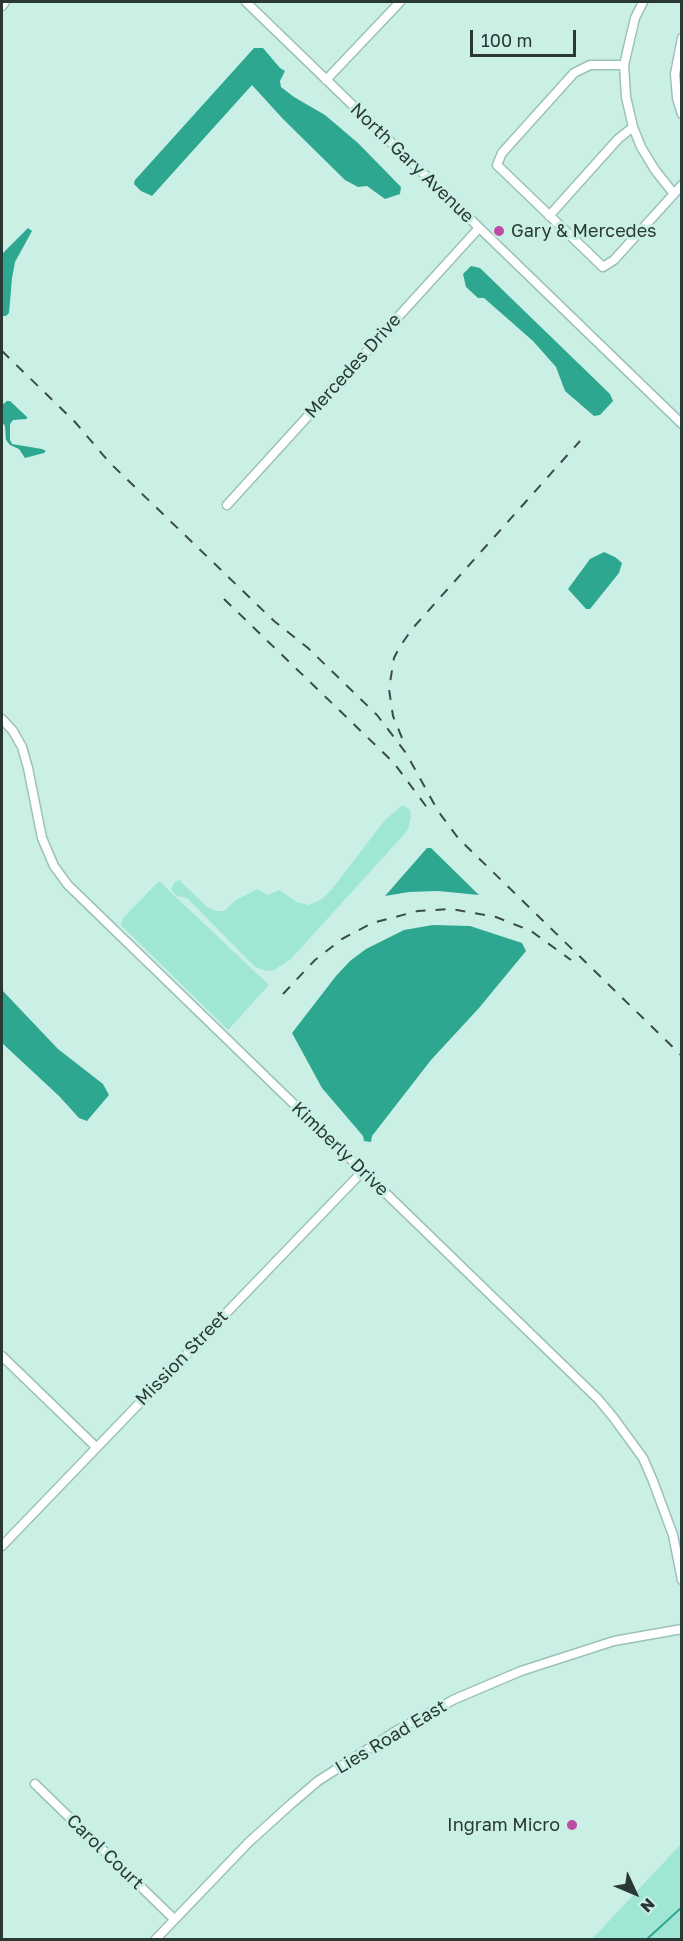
<!DOCTYPE html>
<style>
body{margin:0}
#map{position:relative;width:683px;height:1941px;overflow:hidden;background:#caf0e6;font-family:"Golos Text",sans-serif}
canvas{display:block}
.frame{position:absolute;inset:0;border:3px solid #293834;pointer-events:none}
.north{position:absolute;left:605px;top:1863px;width:60px;height:60px;-webkit-text-stroke:4px #caf0e6;paint-order:stroke;rotate:134deg;font-size:16px;font-weight:700;line-height:24px;text-align:center;color:#293834}
.north::after{content:'';display:block;margin:auto;width:21px;height:27px;background:#293834;clip-path:polygon(50% 0,100% 100%,50% 72%,0 100%)}
.scale{position:absolute;left:470px;top:30px;width:106px;height:27px;box-sizing:border-box;border:3px solid #293834;border-top:0;padding-left:8px;font-size:18px;line-height:21px;white-space:nowrap;color:#293834;-webkit-text-stroke:4px #caf0e6;paint-order:stroke}
</style>
<div id="map">
<canvas width="683" height="1941"></canvas>
<div class="frame"></div>
<div class="north">N</div>
<div class="scale">100 m</div>
</div>
<script>
const g = document.querySelector('canvas').getContext('2d');
g.lineJoin = 'round';
function fill(path, color) {
  g.fillStyle = color;
  g.fill(path, 'evenodd');
}
function poly(rows) {
  const path = new Path2D();
  for (const r of rows) {
    path.moveTo(r[0], r[1]);
    for (let i = 2; i < r.length; i += 2) path.lineTo(r[i], r[i + 1]);
  }
  return path;
}
function trace(path, color, width, dash) {
  g.strokeStyle = color;
  g.lineWidth = width;
  g.lineCap = dash ? 'butt' : 'round';
  g.setLineDash(dash || []);
  g.stroke(path);
}
function drawText(font, color, halo, rows, align = 'center') {
  g.font = font + ' "Golos Text",sans-serif';
  g.lineWidth = 6;
  g.setLineDash([]);
  g.textBaseline = 'middle';
  g.strokeStyle = halo;
  g.fillStyle = color;
  for (const [text, x, y, turn = 0] of rows) {
    g.save();
    g.translate(x, y);
    g.rotate((+turn || 0) * Math.PI / 180);
    g.textAlign = isNaN(turn) ? turn : align;
    if (halo) g.strokeText(text, 0, 0);
    g.fillText(text, 0, 0);
    g.restore();
  }
}
fill(poly([
 [403,805,410,810,411,816,408,830,291,959,274,970,267,971,255,967,192,903,187,898,177,896,171,890,174,883,179,880,207,907,217,911,224,911,236,900,257,889,267,895,280,890,296,902,309,905,322,899,332,889,385,820],
 [159,881,269,985,228,1030,121,925,123,918],
 [681,1844,681,1939,592,1939]
]), '#a0e6d5');
fill(poly([
 [254,48,263,48,280,68,285,71,280,81,281,87,294,97,325,115,358,143,401,187,400,194,385,199,367,186,358,187,345,180,283,119,252,85,152,196,141,191,134,184,135,180],
 [28,228,32,231,15,262,12,278,9,313,6,316,3,316,2,315,2,254],
 [471,266,480,268,610,394,613,401,600,415,594,416,565,391,556,367,533,341,484,298,478,298,466,287,463,274],
 [7,401,10,401,27,417,27,419,13,420,10,424,10,440,12,444,42,449,46,451,44,453,25,458,19,449,10,445,6,440,5,426,2,422,2,405],
 [604,552,615,557,622,563,619,573,590,609,586,609,568,589,590,559],
 [427,848,431,848,479,895,438,891,409,892,385,896],
 [433,925,470,926,522,943,526,951,479,1008,431,1060,372,1136,371,1142,364,1141,363,1136,322,1088,292,1033,336,976,350,961,366,949,404,930],
 [2,990,58,1049,103,1084,109,1095,87,1121,79,1118,59,1096,2,1043]
]), '#2ea790');
trace(poly([
 [646,1940,682,1907]
]), '#2ea790', 2);
const minor = poly([
 [246,2,682,424],
 [643,2,635,18,624,65,626,97,633,127,641,147,655,170,674,194],
 [2,6,5,2],
 [682,38,675,74,677,98,682,114],
 [624,65,590,65,574,73,502,153,497,165,603,267,614,260,682,185],
 [326,80,400,2],
 [549,216,618,139,633,127],
 [227,505,479,228],
 [2,719,13,731,22,747,28,768,42,838,54,866,68,885,598,1399,613,1417,643,1458,653,1481,673,1535,682,1580],
 [2,1356,96,1447],
 [2,1546,363,1171],
 [35,1784,174,1919],
 [155,1940,249,1842,291,1804,318,1781,399,1729,455,1699,521,1671,614,1641,682,1629]
]);
trace(minor, '#9cc2b8', 11);
trace(minor, '#fff', 8);
trace(poly([
 [2,351,75,422,109,462,274,621,308,648,377,715,406,753,438,811,458,838,682,1056],
 [224,599,394,763,428,809],
 [402,738,393,716,389,689,394,658,399,648,412,629,580,441],
 [283,994,315,960,342,939,372,923,418,911,451,909,496,917,531,931,571,960]
]), '#3b4c48', 2, [10, 10]);
for (const [x, y, r, color] of [
 [499,231,6,"#be4ca6"],
 [572,1825,6,"#be4ca6"]
]) {
  const dot = new Path2D();
  dot.arc(x, y, r, 0, 2 * Math.PI);
  g.fillStyle = color;
  g.fill(dot);
  trace(dot, '#caf0e6', 2);
}
drawText('18px', '#293834', '#caf0e6', [
 ["North Gary Avenue",412,163,44],
 ["Mercedes Drive",353,366,-48],
 ["Kimberly Drive",340,1149,44],
 ["Mission Street",182,1358,-46],
 ["Lies Road East",391,1737,-31],
 ["Carol Court",105,1852,44]
]);
drawText('18px', '#293834', '#caf0e6', [
 ["Gary & Mercedes",511,231],
 ["Ingram Micro",560,1825,"right"]
], 'left');
</script>
